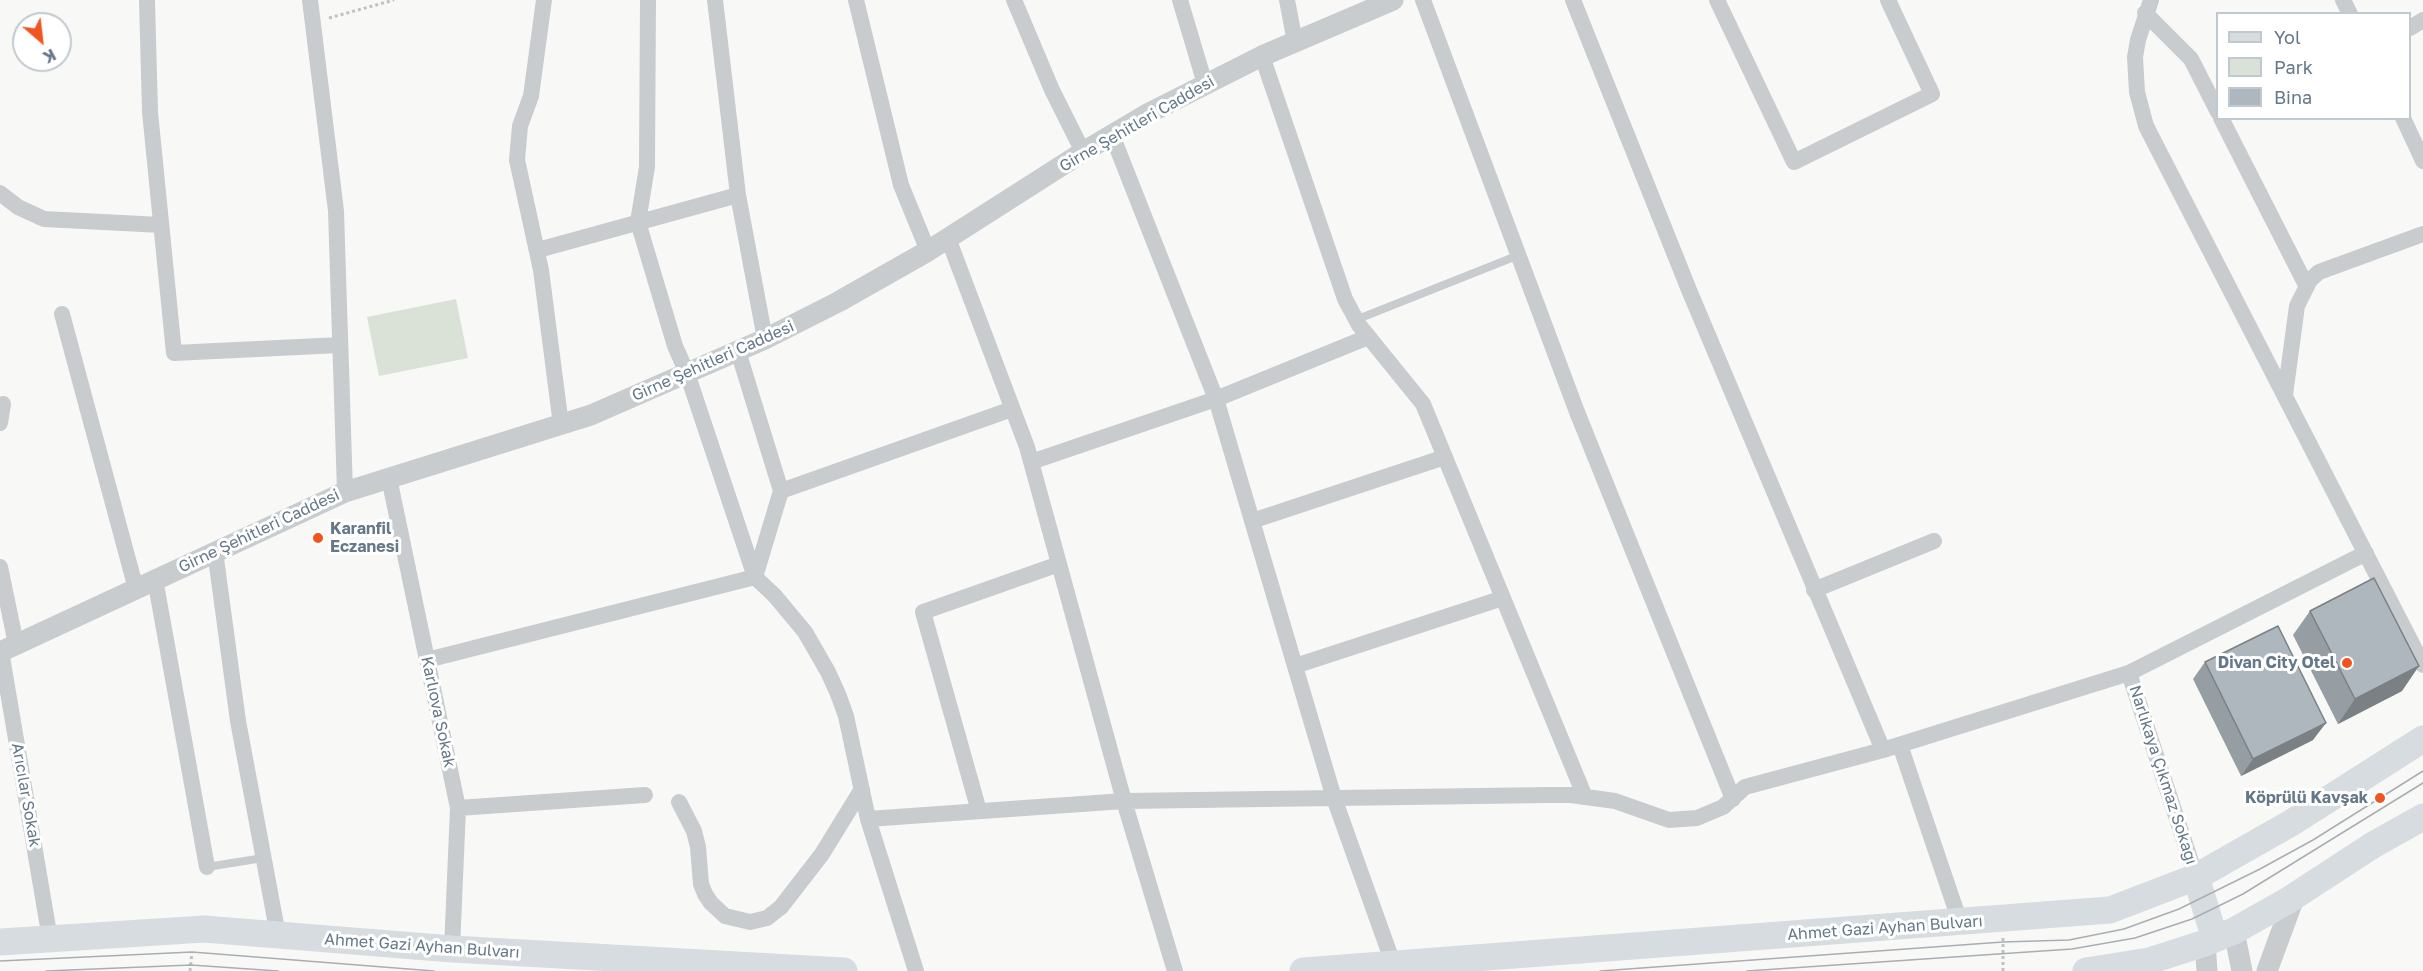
<!DOCTYPE html>
<meta charset="utf-8">
<style>
body{margin:0}
#map{position:relative;width:2423px;height:971px;overflow:hidden;background:#f8f9f6;font-family:"Golos Text",sans-serif}
canvas{display:block}
.legend{position:absolute;left:2216px;top:12px;width:195px;height:108px;box-sizing:border-box;background:#fff;border:2px solid #c1c9d0;margin:0;padding:8px 10px;list-style:none;font-size:18px;color:#657889}
.legend li{display:flex;align-items:center;gap:12px;height:30px}
.legend b{width:30px;border:2px solid #c1c9d0}
.north{position:absolute;left:12px;top:12px;width:60px;height:60px;box-sizing:border-box;background:#fff;border:2px solid #c1c9d0;border-radius:50%;rotate:152deg;font-size:16px;font-weight:700;line-height:24px;text-align:center;color:#657889}
.north::after{content:'';display:block;margin:auto;width:21px;height:27px;background:#f1541e;clip-path:polygon(50% 0,100% 100%,50% 72%,0 100%)}
</style>
<div id="map">
<canvas width="2423" height="971"></canvas>
<ul class="legend">
<li><b style="height:8px;background:#d6dce0"></b>Yol</li>
<li><b style="height:16px;background:#dae1d6"></b>Park</li>
<li><b style="height:16px;background:#aeb7bd"></b>Bina</li>
</ul>
<div class="north">K</div>
</div>
<script>
const g = document.querySelector('canvas').getContext('2d');
g.lineJoin = 'round';
function fill(path, color) {
  g.fillStyle = color;
  g.fill(path, 'evenodd');
}
function poly(rows) {
  const path = new Path2D();
  for (const r of rows) {
    path.moveTo(r[0], r[1]);
    for (let i = 2; i < r.length; i += 2) path.lineTo(r[i], r[i + 1]);
  }
  return path;
}
function trace(path, color, width, dash) {
  g.strokeStyle = color;
  g.lineWidth = width;
  g.lineCap = dash ? 'butt' : 'round';
  g.setLineDash(dash || []);
  g.stroke(path);
}
function drawText(font, color, halo, rows, align = 'center') {
  g.font = font + ' "Golos Text",sans-serif';
  g.lineWidth = 6;
  g.setLineDash([]);
  g.textBaseline = 'middle';
  g.strokeStyle = halo;
  g.fillStyle = color;
  for (const [text, x, y, turn = 0] of rows) {
    g.save();
    g.translate(x, y);
    g.rotate((+turn || 0) * Math.PI / 180);
    g.textAlign = isNaN(turn) ? turn : align;
    if (halo) g.strokeText(text, 0, 0);
    g.fillText(text, 0, 0);
    g.restore();
  }
}
fill(poly([
 [456,299,468,358,379,376,367,317]
]), '#dae1d6');
trace(poly([
 [329,18,394,0],
 [190,971,192,952],
 [2003,971,2003,938]
]), '#bfc2c4', 3, [3, 3]);
trace(poly([
 [1359,325,1363,317,1519,255],
 [207,867,263,858]
]), '#c8cccf', 8);
trace(poly([
 [147,0,150,112,174,353,340,345],
 [310,0,336,211,345,492],
 [544,0,531,96,520,126,517,160,541,270,561,425],
 [648,0,647,167,638,222,675,346,687,373,755,577,775,596,805,632,828,672,838,694,846,716,868,819,916,971],
 [715,0,738,195,765,339],
 [856,0,901,185,928,251],
 [1014,0,1052,90,1083,152],
 [1180,0,1205,84],
 [1287,0,1295,42],
 [1423,0,1577,412,1733,799],
 [1573,0,1689,290,1883,750],
 [1717,0,1794,162,1932,94,1888,0],
 [2151,0,2138,40,2135,57,2137,92,2146,126,2423,665],
 [2343,0,2350,14],
 [2145,13,2191,59,2218,112],
 [2410,28,2423,20],
 [1262,56,1345,299,1359,325,1423,404,1585,797],
 [2221,118,2306,285],
 [2403,118,2423,161],
 [1112,135,1216,399,1334,798,1394,966],
 [0,193,18,207,44,219,161,225],
 [948,238,1027,447,1124,801,1175,971],
 [538,250,738,195],
 [62,314,136,589],
 [2285,395,2297,306,2310,280,2319,272,2423,234],
 [0,423,3,404],
 [1031,462,1216,399,1368,337],
 [389,478,458,808,452,949],
 [781,491,1012,409],
 [1252,521,1445,457],
 [215,551,238,721,278,935],
 [0,567,16,644],
 [155,579,207,867],
 [1814,590,1934,541],
 [1,651,50,939],
 [427,660,755,577,781,491,738,351],
 [1295,666,1503,598],
 [2129,673,2196,877],
 [1900,745,1960,922],
 [679,802,694,831,698,847,701,884,705,894,711,903,725,916,750,922,767,918,781,907,822,854,862,789],
 [458,808,645,795],
 [979,811,923,612,1059,564],
 [868,819,1124,801,1549,795,1571,795,1615,801,1669,820,1697,818,1723,807,1745,787,1883,750,2129,673,2366,553]
]), '#c8cccf', 16);
trace(poly([
 [0,652,345,492,591,415,765,339,838,302,928,251,1083,152,1149,113,1262,56,1393,0],
 [2234,931,2242,971],
 [2205,943,2207,971],
 [2267,971,2295,895]
]), '#c8cccf', 21);
trace(poly([
 [2196,877,2215,939],
 [0,942,204,929,452,949,844,971],
 [1303,971,2110,910,2196,877,2291,823,2423,739],
 [2086,971,2149,961,2205,943,2234,931,2287,901,2373,845,2423,817]
]), '#d6dce0', 27);
trace(poly([
 [0,961,192,952,434,971],
 [46,971,191,965,278,971],
 [1600,971,2003,942,2069,940,2124,929,2179,909,2260,869,2313,840,2423,771],
 [1747,971,2072,949,2135,938,2192,919,2243,894,2423,783]
]), '#a8aeb4', 1.5);
fill(poly([
 [2310,611,2402,691,2338,724,2293,635],
 [2205,662,2313,740,2241,776,2193,679]
]), '#969da3');
fill(poly([
 [2419,666,2402,691,2338,724,2355,699],
 [2326,723,2313,740,2241,776,2253,759]
]), '#7a8084');
const building = poly([
 [2374,578,2419,666,2355,699,2310,611,2374,578],
 [2278,626,2326,723,2253,759,2205,662,2278,626]
]);
fill(building, '#aeb7bd');
trace(building, '#7a8084', 1.5);
for (const [x, y, r, color] of [
 [318,538,6,"#f1541e"],
 [2347,663,6,"#f1541e"],
 [2380,798,6,"#f1541e"]
]) {
  const dot = new Path2D();
  dot.arc(x, y, r, 0, 2 * Math.PI);
  g.fillStyle = color;
  g.fill(dot);
  trace(dot, '#fff', 2);
}
drawText('16px', '#657889', '#fff', [
 ["Girne Şehitleri Caddesi",1137,124,-30],
 ["Girne Şehitleri Caddesi",713,361,-24],
 ["Girne Şehitleri Caddesi",259,531,-25],
 ["Karlıova Sokak",438,712,78],
 ["Narlıkaya Çıkmaz Sokağı",2163,775,72],
 ["Arıcılar Sokak",26,795,80],
 ["Ahmet Gazi Ayhan Bulvarı",1885,928,-4],
 ["Ahmet Gazi Ayhan Bulvarı",422,946,4]
]);
drawText('bold 16px', '#657889', '#fff', [
 ["Karanfil",330,529,"left"],
 ["Eczanesi",330,547,"left"],
 ["Divan City Otel",2335,663],
 ["Köprülü Kavşak",2368,798]
], 'right');
</script>
